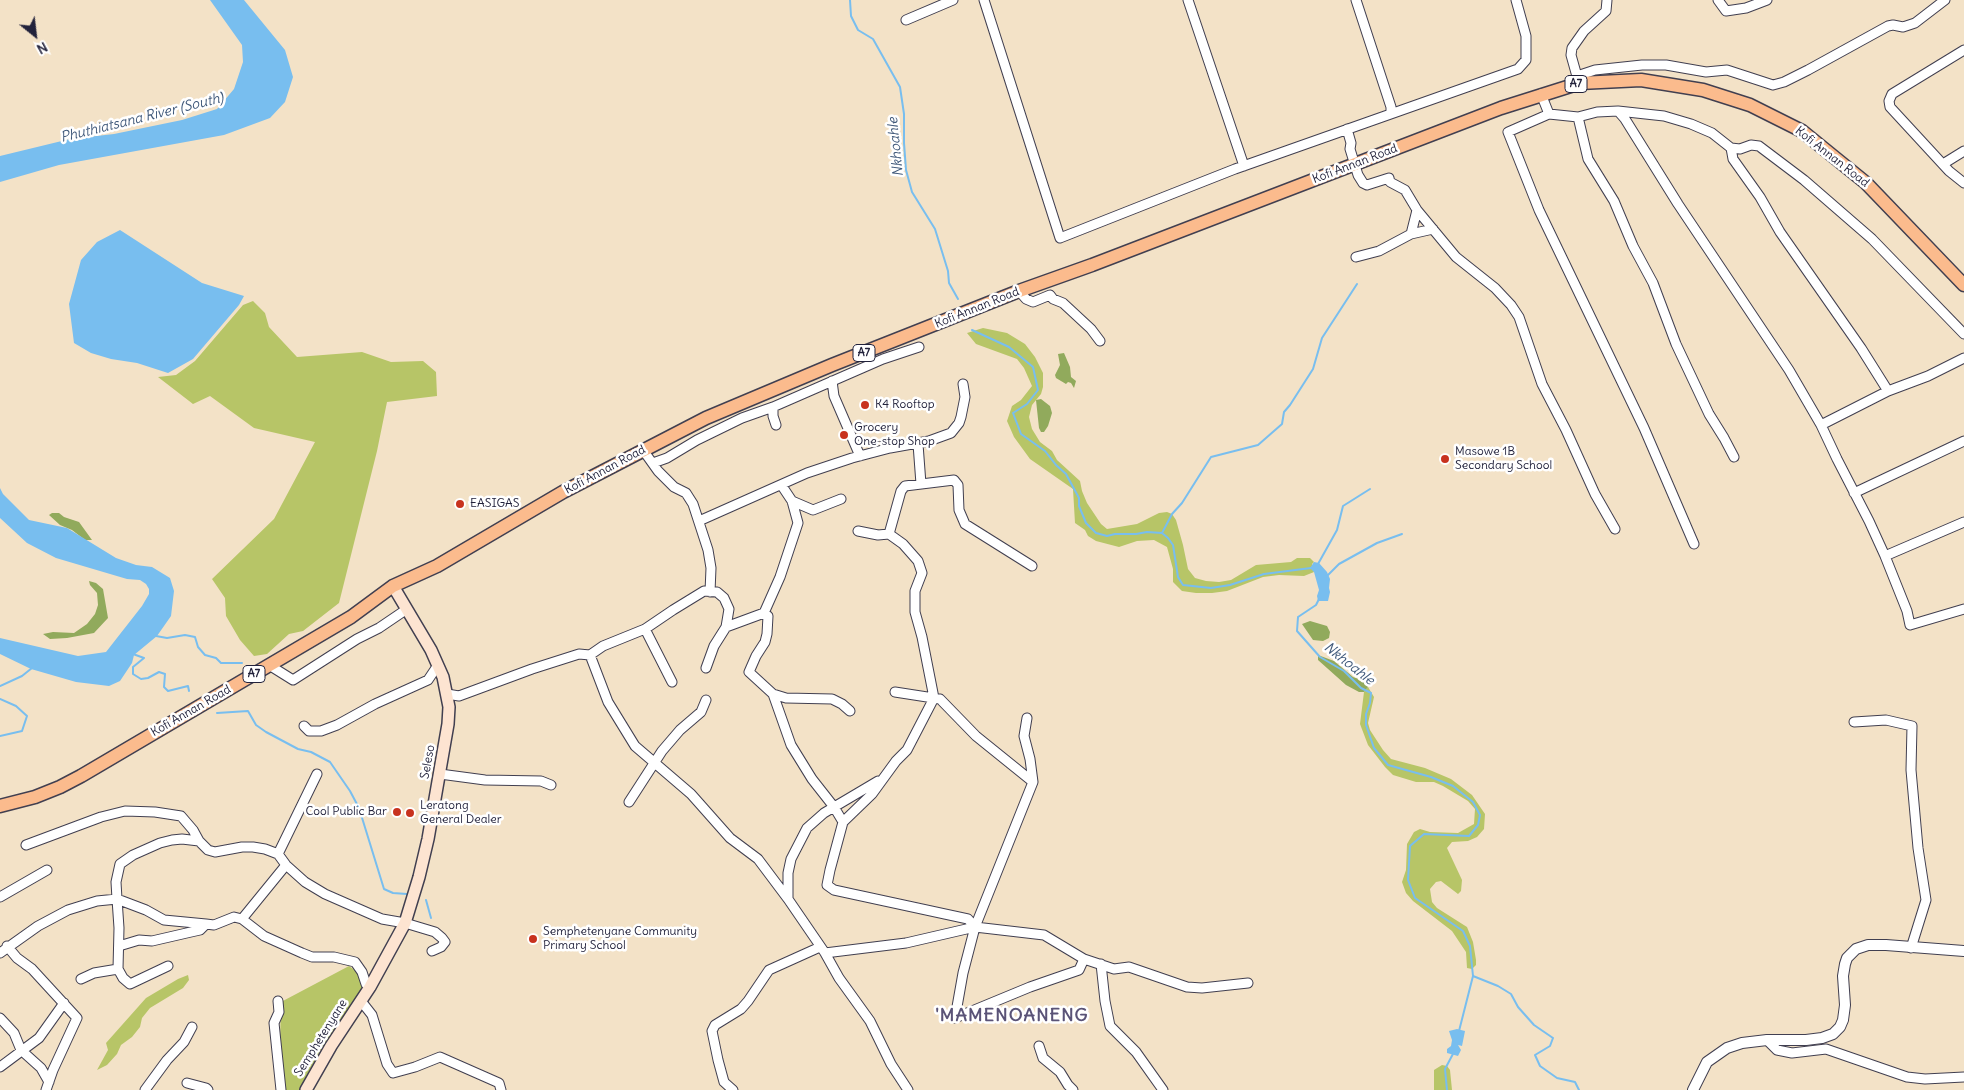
<!DOCTYPE html>
<style>
body{margin:0}
#map{position:relative;width:1964px;height:1090px;overflow:hidden;background:#f3e2c7;font-family:Delius,sans-serif}
canvas{display:block}
.north{position:absolute;left:10px;top:10px;width:50px;height:50px;-webkit-text-stroke:4px #fff;paint-order:stroke;rotate:151deg;font-size:14px;font-weight:700;line-height:20px;text-align:center;color:#22223b}
.north::after{content:'';display:block;margin:auto;width:18px;height:22px;background:#22223b;clip-path:polygon(50% 0,100% 100%,50% 72%,0 100%)}
</style>
<div id="map">
<canvas width="1964" height="1090"></canvas>
<div class="north">N</div>
</div>
<script>
const g = document.querySelector('canvas').getContext('2d');
g.lineJoin = 'round';
function fill(path, color) {
  g.fillStyle = color;
  g.fill(path, 'evenodd');
}
function poly(rows) {
  const path = new Path2D();
  for (const r of rows) {
    path.moveTo(r[0], r[1]);
    for (let i = 2; i < r.length; i += 2) path.lineTo(r[i], r[i + 1]);
  }
  return path;
}
function trace(path, color, width, dash) {
  g.strokeStyle = color;
  g.lineWidth = width;
  g.lineCap = dash ? 'butt' : 'round';
  g.setLineDash(dash || []);
  g.stroke(path);
}
function drawText(font, color, halo, rows, align = 'center') {
  g.font = font + ' Delius,sans-serif';
  g.lineWidth = 5;
  g.setLineDash([]);
  g.textBaseline = 'middle';
  g.strokeStyle = halo;
  g.fillStyle = color;
  for (const [text, x, y, turn = 0] of rows) {
    g.save();
    g.translate(x, y);
    g.rotate((+turn || 0) * Math.PI / 180);
    g.textAlign = isNaN(turn) ? turn : align;
    if (halo) g.strokeText(text, 0, 0);
    g.fillText(text, 0, 0);
    g.restore();
  }
}
fill(poly([
 [253,301,265,313,269,327,297,357,362,352,391,362,423,361,436,372,437,396,387,402,377,451,339,603,303,631,289,634,267,654,254,656,240,640,226,616,225,598,212,579,274,519,315,442,254,428,210,396,193,404,158,377,176,375,195,361,243,305],
 [983,328,1007,333,1025,344,1035,357,1043,373,1043,387,1041,394,1032,405,1029,417,1032,429,1040,442,1052,451,1057,460,1080,481,1082,491,1087,503,1101,524,1107,529,1137,524,1159,513,1167,512,1172,514,1176,520,1183,545,1188,569,1195,578,1206,581,1219,582,1231,580,1256,565,1291,562,1297,558,1310,558,1314,562,1312,564,1314,572,1304,576,1279,575,1263,577,1227,591,1212,593,1196,593,1182,591,1173,582,1173,569,1167,547,1154,540,1137,541,1119,547,1096,541,1088,536,1085,530,1075,523,1073,489,1030,459,1014,437,1007,421,1012,406,1021,400,1032,386,1024,368,1017,359,976,344,967,333],
 [1368,687,1374,697,1368,723,1370,730,1383,750,1391,759,1425,768,1451,779,1472,795,1485,814,1484,829,1477,837,1468,841,1452,842,1447,848,1462,880,1461,891,1458,894,1441,881,1436,882,1430,889,1432,902,1437,908,1467,927,1473,942,1476,960,1476,965,1472,969,1467,968,1466,952,1452,931,1413,901,1406,893,1402,882,1406,870,1407,844,1414,832,1420,829,1430,832,1458,833,1474,824,1475,809,1468,801,1443,786,1434,782,1416,782,1393,775,1385,767,1368,745,1360,724,1364,692],
 [349,966,360,974,365,987,321,1049,299,1090,286,1090,280,1043,281,1002],
 [188,975,189,980,183,988,150,1008,142,1018,140,1027,132,1037,121,1045,117,1054,107,1065,97,1070,108,1050,106,1043,146,998,178,979],
 [1442,1065,1447,1066,1450,1070,1452,1090,1434,1090,1434,1070]
]), '#b7c567');
fill(poly([
 [1064,353,1070,367,1071,377,1076,381,1074,388,1071,383,1068,382,1066,384,1056,378,1055,375,1060,365,1058,354],
 [1041,399,1050,406,1052,413,1048,426,1044,432,1041,432,1039,428,1036,400],
 [52,513,59,513,64,517,79,522,92,540,85,540,72,530,60,525,49,515],
 [89,581,96,583,103,589,108,618,94,633,67,638,50,639,43,634,53,632,74,633,87,624,95,614,98,605,97,593,90,585],
 [1310,621,1327,626,1330,632,1329,638,1323,641,1313,640,1302,624],
 [1318,655,1334,661,1353,677,1364,681,1368,687,1364,692,1359,692,1346,685,1318,660]
]), '#91aa5c');
fill(poly([
 [210,0,244,0,285,50,293,77,285,102,270,118,224,135,59,165,0,182,0,156,70,139,114,134,182,120,217,109,234,89,243,62,242,45],
 [120,230,202,283,244,296,239,305,193,359,168,373,137,363,111,359,91,353,74,343,69,304,81,260,97,242],
 [0,488,3,494,29,520,67,528,116,558,136,565,152,567,170,578,174,591,171,616,157,636,134,655,132,663,120,681,109,686,76,682,31,669,0,654,0,638,78,656,106,652,142,606,149,594,149,589,146,584,140,580,127,579,56,558,27,543,0,518],
 [1314,562,1319,563,1327,572,1330,579,1329,588,1330,592,1328,601,1318,601,1317,596,1319,590,1314,572,1310,568],
 [1457,1029,1465,1031,1462,1046,1458,1045,1461,1050,1458,1056,1447,1053,1447,1049,1451,1046,1452,1040,1449,1031]
]), '#78beef');
trace(poly([
 [850,0,851,16,858,30,873,39,900,87,904,114,904,143,906,170,912,192,935,229,948,271,949,283,958,299],
 [972,330,1009,347,1033,367,1038,390,1027,404,1013,413,1021,434,1045,451,1056,465,1066,474,1079,498,1079,506,1086,523,1096,533,1107,536,1115,534,1136,534,1147,532,1162,533,1168,538,1173,545,1178,577,1183,585,1211,588,1230,585,1264,574,1311,568],
 [1162,533,1172,514,1182,503,1211,457,1258,445,1282,424,1284,412,1290,405,1313,369,1322,338,1357,284],
 [1318,564,1337,530,1343,506,1370,489],
 [1326,577,1339,564,1377,543,1402,534],
 [1319,599,1316,605,1298,617,1297,631,1320,657,1344,671,1361,688,1371,693,1370,703,1366,714,1366,725,1374,748,1388,765,1431,777,1453,786,1473,802,1480,815,1478,825,1469,836,1424,834,1410,846,1408,880,1415,898,1463,931,1470,946,1473,976,1459,1031],
 [156,636,167,638,185,635,195,637,198,647,205,655,216,658,221,663,242,663],
 [133,654,144,658,133,667,133,674,141,679,148,678,159,672,165,674,164,687,168,691,188,686,189,691],
 [0,686,22,676,32,668],
 [0,699,16,706,27,716,22,731,0,736],
 [217,713,248,711,256,725,266,732,298,749,311,752,330,762,350,791,359,808,384,889,393,893,407,894],
 [426,900,431,918],
 [1473,976,1498,986,1511,994,1518,1007,1534,1025,1553,1038,1550,1046,1535,1055,1540,1066,1557,1078,1575,1082,1579,1090],
 [1447,1090,1445,1069,1454,1052]
]), '#78beef', 2);
const minor = poly([
 [984,0,1060,238,1235,169,1518,69,1526,60,1526,36,1516,0],
 [1188,0,1244,166],
 [1356,0,1391,107,1391,113],
 [1718,0,1726,11,1746,8,1767,0],
 [906,20,953,0],
 [1964,50,1892,94,1889,101,1890,107,1949,171,1964,183],
 [1577,76,1595,70,1642,65,1666,65,1706,72,1727,70,1773,85,1784,82,1808,70,1888,26,1893,25,1903,27,1915,23,1945,0],
 [1578,80,1571,55,1572,48,1584,31,1606,11,1607,0],
 [1541,94,1549,114,1578,117,1597,112,1618,111,1664,116,1691,124,1712,133,1731,148,1740,149,1751,145,1759,146,1804,180,1872,239,1964,334],
 [1618,111,1625,119,1678,204,1789,370,1821,425,1837,459,1869,521,1885,556,1907,611,1910,625,1964,609],
 [1549,114,1508,132,1539,210,1644,428,1694,544],
 [1578,117,1588,159,1614,201,1633,246,1653,283,1676,344,1709,414,1724,438,1734,457],
 [1347,129,1351,143,1350,149,1358,175,1363,183,1367,185,1389,178,1390,182,1405,190,1417,210,1456,257,1495,288,1511,305,1519,317,1542,384,1566,430,1595,494,1615,529],
 [1731,148,1733,159,1760,197,1780,232,1861,348,1888,391],
 [1943,164,1964,151],
 [1411,234,1417,210],
 [1356,257,1379,251,1411,234,1433,229],
 [1019,291,1026,299,1033,302,1050,295,1053,299,1063,303,1091,329,1100,341],
 [832,381,834,396,860,456],
 [776,425,773,416,773,407,883,359,919,347],
 [1821,425,1888,391,1928,376,1964,358],
 [918,444,921,484],
 [643,450,658,471,674,487,686,493,693,504,708,550,711,568,710,592],
 [653,463,667,458,697,440,742,418,773,407],
 [782,486,792,501,813,510,841,499],
 [1854,493,1964,441],
 [699,521,807,473,852,458,890,448,929,441,951,433,959,423,961,417,965,397,963,384],
 [889,534,901,491,905,486,954,480,958,485,959,510,965,524,1032,566],
 [1885,556,1964,522],
 [764,613,768,616,767,634,765,642,756,656,749,672,773,694,786,698,832,699,842,704,850,711],
 [726,627,764,613,780,577,798,523,792,501],
 [645,629,672,682],
 [590,655,608,702,635,746,691,794,730,838,758,859,788,899,825,953,839,978,870,1021,891,1064,908,1090],
 [269,665,293,680,357,639,379,628,407,609],
 [895,692,940,699,976,736,1033,782],
 [447,694,459,696,532,669,579,654,590,655,603,646,645,629,673,610,704,591,717,592,724,598,729,609,726,627,714,646,706,668],
 [773,694,791,745,812,779,834,807,843,822,830,870,827,885,834,890,968,919,975,927],
 [1854,722,1886,720,1912,726,1911,770,1918,848,1926,900,1911,948],
 [304,726,309,731,321,731,337,725,375,704,428,680,438,665],
 [440,774,485,780,541,781,551,785],
 [629,802,662,751,680,730,701,712,706,700],
 [843,822,872,794,896,761,907,750,934,698,922,637,915,612,915,591,922,573,918,561,903,544,889,534,878,535,858,531],
 [26,845,101,817,125,811,155,812,181,816,193,830,199,841],
 [278,854,317,774],
 [0,897,47,870],
 [788,899,788,873,791,859,807,828,824,813,878,781],
 [242,919,286,865],
 [7,946,17,958,32,969,77,1018,53,1070,46,1090],
 [119,946,139,940,152,941,191,932,200,930,206,924,214,925,234,917,242,919,264,936,302,953,312,957,334,957,355,962,362,972,366,984,370,987],
 [0,953,38,926,68,910,97,901,117,899,116,882,120,864,133,855,160,843,172,840,182,839,199,841,208,850,215,852,242,847,253,847,265,849,278,854,286,865,305,882,325,894,382,919,405,923,435,932,442,938,445,942,441,947,432,951],
 [825,953,906,943,975,927,1044,935,1084,959,1114,969,1129,967,1187,987,1202,988,1248,983],
 [1101,964,1105,1001,1110,1026,1136,1052,1163,1090],
 [118,969,123,978,130,984,168,966],
 [81,979,94,973,118,969,119,928,117,899,146,910,164,920,206,924],
 [278,1001,279,1012,274,1023,281,1090],
 [361,1001,372,1015,387,1064,393,1073,415,1067,440,1057,499,1083,501,1090],
 [0,1018,14,1033,21,1050,41,1068,49,1082],
 [955,1018,963,973,975,927,1033,782,1030,759,1024,736,1027,718],
 [955,1018,1030,987,1079,970,1084,959],
 [1767,1040,1777,1050,1792,1053,1826,1049,1907,1077,1925,1079,1964,1077],
 [1039,1046,1043,1058,1060,1072,1068,1085,1073,1090],
 [0,1067,39,1038,64,1003],
 [187,1083,206,1088,208,1090],
 [145,1090,167,1060,184,1042,192,1027],
 [733,1090,724,1082,718,1060,712,1031,715,1025,741,1009,748,1001,769,970,820,947]
]);
const tertiary = poly([
 [1693,1090,1707,1062,1727,1048,1742,1043,1767,1040,1806,1040,1822,1038,1833,1034,1840,1027,1843,1020,1845,1005,1843,976,1845,964,1847,958,1856,949,1868,945,1886,945,1964,951]
]);
const secondary = poly([
 [306,1090,331,1046,370,987,405,923,419,877,428,839,448,724,449,707,443,677,431,650,393,586]
]);
const primary = poly([
 [0,806,35,797,60,787,81,776,351,617,393,586,437,566,563,492,706,418,832,365,1019,291,1092,265,1501,108,1580,83,1641,80,1703,90,1750,105,1802,131,1866,183,1964,285]
]);
trace(minor, '#413f50', 11);
trace(tertiary, '#413f50', 12);
trace(secondary, '#413f50', 14);
trace(primary, '#413f50', 15);
trace(minor, '#fff', 9);
trace(tertiary, '#fff', 10);
trace(secondary, '#fde4d1', 11);
trace(primary, '#fbbb8d', 12);
for (const [x, y, r, color] of [
 [865,405,5,"#c8321e"],
 [844,435,5,"#c8321e"],
 [1445,459,5,"#c8321e"],
 [460,504,5,"#c8321e"],
 [397,812,5,"#c8321e"],
 [410,813,5,"#c8321e"],
 [533,939,5,"#c8321e"]
]) {
  const dot = new Path2D();
  dot.arc(x, y, r, 0, 2 * Math.PI);
  g.fillStyle = color;
  g.fill(dot);
  trace(dot, '#fff', 2);
}
for (const [x, y, w] of [
 [1576,84,22],
 [864,353,22],
 [254,674,22]
]) {
  const box = new Path2D();
  box.roundRect(x - w / 2, y - 8.5, w, 17, 4);
  g.fillStyle = '#fff';
  g.fill(box);
  trace(box, '#22223b', 1);
}
drawText('bold 11px', '#22223b', null, [
 ["A7",1576,84],
 ["A7",864,353],
 ["A7",254,674]
]);
drawText('12px', '#22223b', '#fff', [
 ["Kofi Annan Road",1832,157,38],
 ["Kofi Annan Road",1355,164,-21],
 ["Kofi Annan Road",977,308,-22],
 ["Kofi Annan Road",605,470,-28],
 ["Kofi Annan Road",191,711,-30],
 ["Seleso",428,762,-80],
 ["Semphetenyane",321,1038,-58]
]);
drawText('12px', '#22223b', '#fff', [
 ["K4 Rooftop",875,405],
 ["Grocery",854,428],
 ["One-stop Shop",854,442],
 ["Masowe 1B",1455,452],
 ["Secondary School",1455,466],
 ["EASIGAS",470,504],
 ["Leratong",420,806],
 ["General Dealer",420,820],
 ["Cool Public Bar",387,812,"right"],
 ["Semphetenyane Community",543,932],
 ["Primary School",543,946]
], 'left');
drawText('italic 14px', '#40597a', '#fff', [
 ["Phuthiatsana River (South)",142,118,-14],
 ["Nkhoahle",896,147,-96],
 ["Nkhoahle",1349,664,38]
]);
g.letterSpacing = '1px';
drawText('bold 18px', '#5a5377', '#fff', [
 ["'MAMENOANENG",1012,1016]
]);
g.letterSpacing = '0px';
</script>
